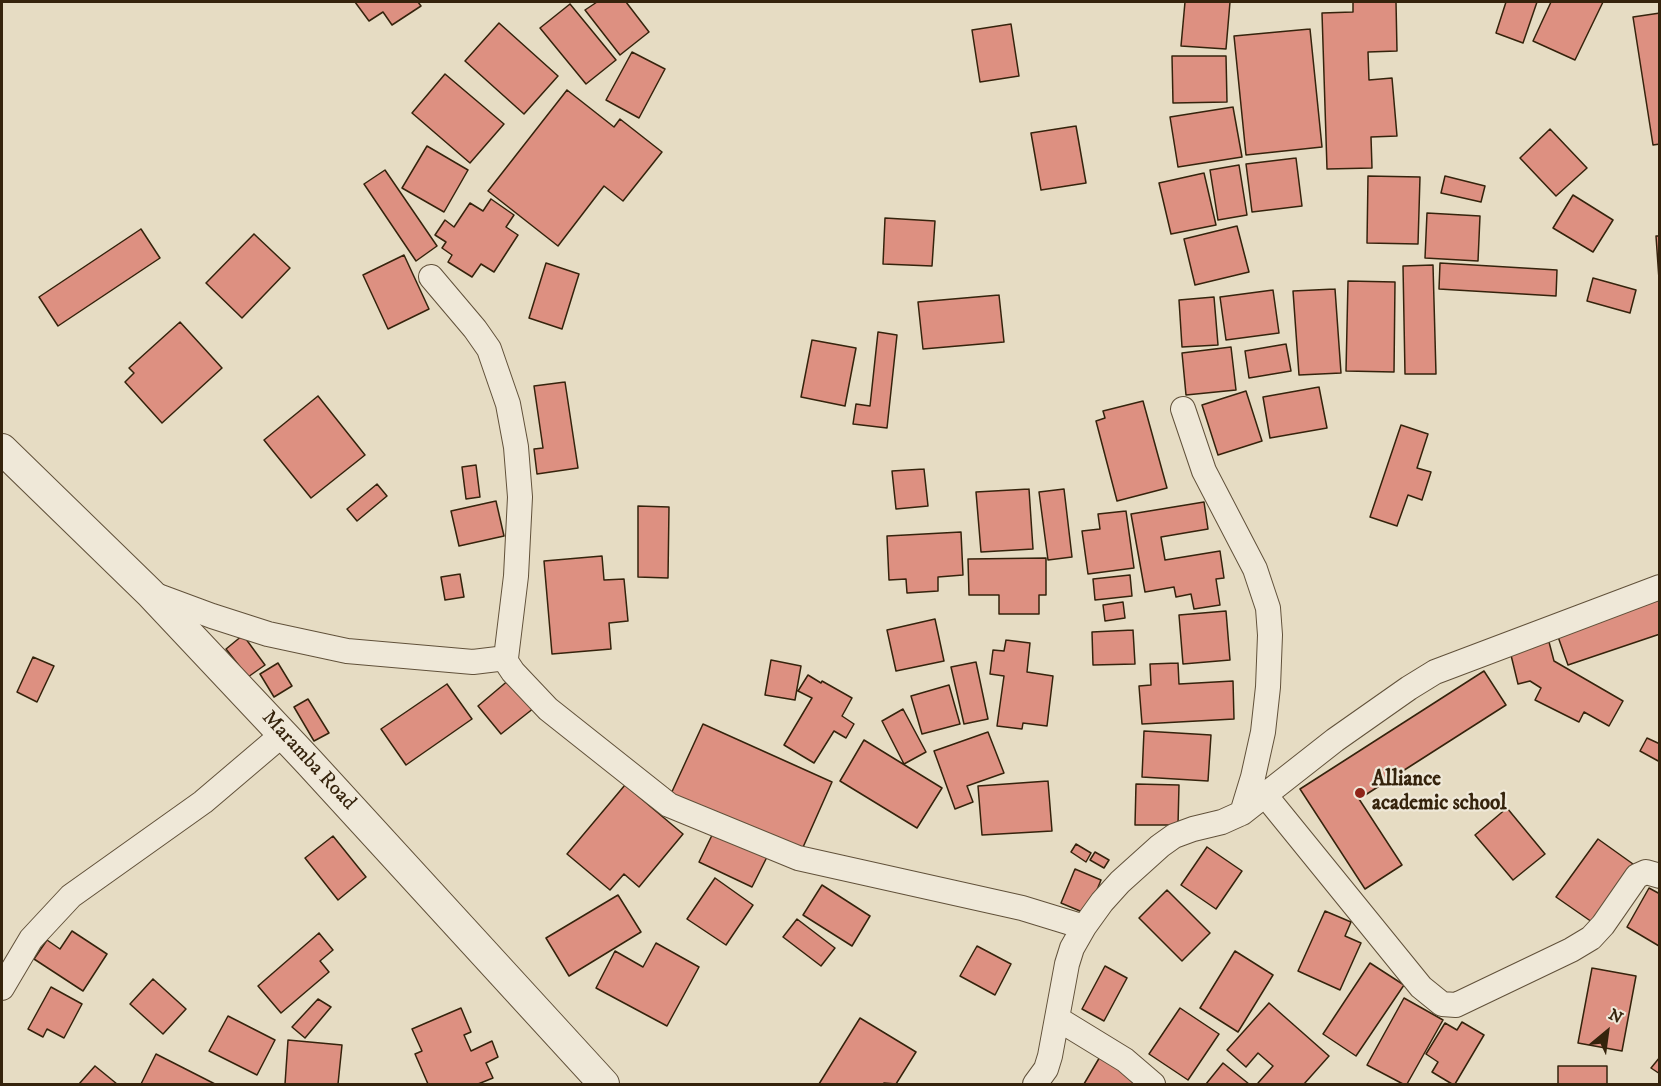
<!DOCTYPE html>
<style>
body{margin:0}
#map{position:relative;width:1661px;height:1086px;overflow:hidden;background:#e6dcc3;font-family:"IM FELL DW Pica",serif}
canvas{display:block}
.frame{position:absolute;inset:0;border:3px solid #35230c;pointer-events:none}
.north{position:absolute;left:1577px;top:1002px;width:60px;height:60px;-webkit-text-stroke:4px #efe8d8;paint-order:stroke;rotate:29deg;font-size:16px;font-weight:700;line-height:24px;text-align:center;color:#35230c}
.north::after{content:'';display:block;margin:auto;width:21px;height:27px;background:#35230c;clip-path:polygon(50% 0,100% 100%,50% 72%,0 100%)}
</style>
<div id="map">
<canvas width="1661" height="1086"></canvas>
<div class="frame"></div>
<div class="north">N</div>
</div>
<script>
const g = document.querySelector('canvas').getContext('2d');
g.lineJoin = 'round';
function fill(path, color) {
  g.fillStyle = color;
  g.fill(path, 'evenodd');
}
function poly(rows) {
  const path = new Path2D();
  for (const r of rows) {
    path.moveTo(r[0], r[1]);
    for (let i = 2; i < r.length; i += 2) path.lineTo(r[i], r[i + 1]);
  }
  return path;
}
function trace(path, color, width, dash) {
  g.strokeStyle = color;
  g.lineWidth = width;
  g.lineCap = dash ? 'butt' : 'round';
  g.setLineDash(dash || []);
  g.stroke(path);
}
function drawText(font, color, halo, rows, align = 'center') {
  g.font = font + ' "IM FELL DW Pica",serif';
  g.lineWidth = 4.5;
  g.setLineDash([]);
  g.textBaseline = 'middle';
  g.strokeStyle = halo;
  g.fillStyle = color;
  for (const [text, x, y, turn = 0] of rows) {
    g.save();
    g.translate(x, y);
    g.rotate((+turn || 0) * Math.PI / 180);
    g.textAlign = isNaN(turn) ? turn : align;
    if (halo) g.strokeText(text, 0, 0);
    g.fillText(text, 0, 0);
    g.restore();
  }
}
const building = poly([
 [355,2,418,2,421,6,392,25,383,12,369,21,355,2],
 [597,2,626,2,649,32,620,55,585,10,597,2],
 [1185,2,1230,2,1226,49,1181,46,1185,2],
 [1353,2,1396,2,1397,51,1368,52,1369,80,1392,78,1397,136,1371,137,1372,168,1327,169,1322,13,1353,12,1353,2],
 [1506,2,1537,2,1523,43,1496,33,1506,2],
 [1551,2,1603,2,1575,60,1533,41,1551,2],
 [570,4,616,60,586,84,540,28,570,4],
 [1660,13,1660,144,1653,145,1633,17,1660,13],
 [499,23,558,76,524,114,465,61,499,23],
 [1011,24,1019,76,980,82,972,30,1011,24],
 [1310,29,1322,147,1246,155,1234,36,1310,29],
 [632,52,665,69,639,118,606,100,632,52],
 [1172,56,1226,56,1227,102,1173,103,1172,56],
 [445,74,504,124,470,163,412,113,445,74],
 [567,90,614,127,620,119,662,152,623,201,604,186,558,246,488,191,567,90],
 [1233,107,1242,157,1178,167,1170,117,1233,107],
 [1076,126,1086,183,1041,190,1031,133,1076,126],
 [1550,129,1587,168,1556,196,1520,158,1550,129],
 [427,146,468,170,444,212,402,188,427,146],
 [1296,158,1302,206,1252,212,1246,164,1296,158],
 [1239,165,1247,215,1218,220,1210,170,1239,165],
 [385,170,437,246,416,261,364,184,385,170],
 [1204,173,1216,225,1171,234,1159,183,1204,173],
 [1368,176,1420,177,1418,244,1367,243,1368,176],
 [1445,176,1485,186,1481,202,1441,193,1445,176],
 [1573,195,1613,220,1593,252,1553,228,1573,195],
 [491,199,514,215,506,227,518,235,494,272,481,264,472,277,448,262,452,255,442,248,446,242,435,235,445,220,454,227,470,203,483,211,491,199],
 [1427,213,1480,216,1478,261,1425,258,1427,213],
 [885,218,935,221,932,266,883,264,885,218],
 [1237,226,1249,272,1195,285,1184,239,1237,226],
 [141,229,160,258,58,326,39,297,141,229],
 [254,234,290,268,242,318,206,283,254,234],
 [1656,236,1660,236,1660,294,1656,236],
 [404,255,429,309,388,329,363,275,404,255],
 [546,263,579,274,562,329,529,318,546,263],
 [1440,263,1557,270,1556,296,1439,289,1440,263],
 [1433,265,1436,374,1405,374,1403,266,1433,265],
 [1593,278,1636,290,1630,313,1587,301,1593,278],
 [1348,281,1395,282,1394,372,1346,371,1348,281],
 [1335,289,1341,373,1299,375,1293,291,1335,289],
 [1273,290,1279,333,1226,340,1220,297,1273,290],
 [999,295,1004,342,923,349,918,302,999,295],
 [1214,297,1218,345,1182,347,1179,300,1214,297],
 [180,322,222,368,162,423,125,382,134,373,129,368,180,322],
 [878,332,897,335,887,428,853,424,856,404,870,406,878,332],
 [812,340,856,348,845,406,801,397,812,340],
 [1286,344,1291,371,1249,378,1245,351,1286,344],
 [1231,347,1236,390,1186,395,1182,353,1231,347],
 [565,382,578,468,537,474,534,449,543,448,534,386,565,382],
 [1319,387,1327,428,1270,438,1263,397,1319,387],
 [1246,391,1262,441,1218,455,1202,405,1246,391],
 [318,396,365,455,311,498,264,440,318,396],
 [1143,401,1167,488,1117,501,1096,421,1105,418,1103,411,1143,401],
 [1401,425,1428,434,1417,468,1431,472,1422,500,1408,495,1397,526,1370,517,1401,425],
 [476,465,480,497,466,499,462,467,476,465],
 [924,469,928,506,896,509,892,471,924,469],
 [377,484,387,496,357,521,347,509,377,484],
 [1029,489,1033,549,981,552,976,492,1029,489],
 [1064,489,1072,557,1048,560,1039,492,1064,489],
 [496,501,504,536,459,546,451,511,496,501],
 [1204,502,1208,529,1161,537,1165,560,1220,551,1224,578,1216,579,1220,605,1194,609,1191,594,1176,597,1174,587,1145,592,1131,514,1204,502],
 [638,506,669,507,668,578,638,577,638,506],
 [1126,511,1134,568,1088,574,1082,531,1100,529,1098,514,1126,511],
 [961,532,963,575,938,577,938,591,907,593,906,579,889,580,887,536,961,532],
 [602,556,604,580,624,579,628,621,609,623,611,649,552,654,544,561,602,556],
 [1046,558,1046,595,1039,595,1039,614,999,614,999,595,969,595,968,559,1046,558],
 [460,574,464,597,445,600,441,577,460,574],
 [1130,575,1132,596,1095,600,1093,579,1130,575],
 [1660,596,1660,634,1568,665,1556,631,1660,596],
 [1123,602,1125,618,1105,621,1103,605,1123,602],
 [1226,611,1230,660,1183,664,1179,615,1226,611],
 [935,619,944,661,896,671,887,630,935,619],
 [1133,630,1135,664,1093,665,1092,632,1133,630],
 [243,635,265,665,248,677,226,649,243,635],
 [1006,640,1030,643,1027,672,1053,676,1047,726,1023,723,1022,729,997,726,1004,676,990,674,993,650,1004,651,1006,640],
 [1549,642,1554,661,1623,701,1609,726,1584,712,1579,722,1535,700,1541,688,1530,681,1518,684,1510,651,1549,642],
 [33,657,54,666,37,702,17,692,33,657],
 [771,660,801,666,795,700,765,695,771,660],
 [976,662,988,719,964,724,951,667,976,662],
 [278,663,292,686,274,697,260,674,278,663],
 [1178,663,1179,684,1233,681,1234,719,1142,724,1139,686,1151,685,1150,664,1178,663],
 [1484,671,1506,705,1359,799,1402,865,1365,889,1300,789,1484,671],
 [808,675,821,683,822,681,852,698,842,716,854,724,846,738,834,731,814,763,784,745,812,698,798,691,808,675],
 [510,679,534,708,501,734,478,706,510,679],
 [447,684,472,719,406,765,381,729,447,684],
 [949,685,960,724,922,734,911,696,949,685],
 [308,699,329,733,314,741,294,707,308,699],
 [903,709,926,752,904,764,882,721,903,709],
 [703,724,832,782,800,854,670,796,703,724],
 [1144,731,1211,735,1208,781,1142,777,1144,731],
 [988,732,1004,773,967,786,973,802,955,809,934,751,988,732],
 [1647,738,1660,744,1660,762,1640,751,1647,738],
 [864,740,942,788,917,828,840,781,864,740],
 [1048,781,1052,831,982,835,978,786,1048,781],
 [1136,784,1179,785,1178,825,1135,825,1136,784],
 [625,785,683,834,639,887,624,874,610,890,567,854,625,785],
 [1507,808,1545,854,1513,880,1475,835,1507,808],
 [716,827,769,853,752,887,699,862,716,827],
 [333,836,366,877,338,900,305,858,333,836],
 [1598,839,1633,864,1592,922,1556,897,1598,839],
 [1076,844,1091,853,1086,862,1071,852,1076,844],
 [1207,847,1242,871,1216,909,1181,885,1207,847],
 [1095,852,1109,860,1104,868,1090,860,1095,852],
 [1075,869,1101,880,1087,914,1061,903,1075,869],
 [715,878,753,905,726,945,687,919,715,878],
 [822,885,870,916,852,946,803,915,822,885],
 [1649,888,1660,894,1659,946,1627,927,1649,888],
 [1167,890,1210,933,1182,961,1139,918,1167,890],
 [618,895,641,932,569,976,546,938,618,895],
 [1325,911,1351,922,1345,936,1361,943,1340,990,1298,971,1325,911],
 [797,919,835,948,821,966,783,937,797,919],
 [72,931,107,954,83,991,34,959,47,940,60,949,72,931],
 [319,933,333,950,320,961,329,972,281,1013,258,986,319,933],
 [656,943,699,967,667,1026,596,988,615,951,643,967,656,943],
 [977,946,1011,964,995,995,960,976,977,946],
 [1235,951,1273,975,1238,1032,1200,1008,1235,951],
 [1370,963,1404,985,1356,1056,1323,1034,1370,963],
 [1105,966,1127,978,1104,1021,1082,1009,1105,966],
 [1592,968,1636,976,1622,1051,1578,1043,1592,968],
 [153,979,186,1009,163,1034,130,1004,153,979],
 [51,987,82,1004,64,1038,47,1029,43,1037,28,1029,51,987],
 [1404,998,1443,1020,1407,1084,1403,1084,1367,1065,1404,998],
 [318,999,331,1007,305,1038,292,1027,318,999],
 [1269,1003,1329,1056,1304,1084,1259,1084,1258,1083,1273,1066,1258,1053,1246,1067,1227,1050,1269,1003],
 [461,1008,471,1032,464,1035,471,1051,492,1041,498,1057,486,1063,493,1078,478,1084,428,1084,415,1054,422,1051,412,1029,461,1008],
 [1180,1008,1219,1034,1188,1080,1149,1054,1180,1008],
 [228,1016,275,1040,257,1075,209,1051,228,1016],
 [860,1018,916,1052,896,1084,884,1083,883,1084,819,1084,860,1018],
 [1462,1022,1484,1035,1455,1084,1452,1084,1432,1072,1438,1062,1426,1054,1445,1023,1457,1030,1462,1022],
 [288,1040,342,1045,338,1084,285,1084,288,1040],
 [156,1054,215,1084,141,1084,156,1054],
 [1101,1055,1138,1077,1134,1084,1084,1084,1101,1055],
 [1660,1057,1660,1074,1651,1068,1660,1057],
 [1223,1063,1249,1084,1206,1084,1223,1063],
 [95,1066,117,1084,79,1084,95,1066],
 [1558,1066,1607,1066,1607,1084,1558,1084,1558,1066]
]);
fill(building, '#dd9081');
trace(building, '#35230c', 1.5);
const minor = poly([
 [431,277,475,329,489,349,508,404,516,447,520,497,516,576,506,658,507,663,513,672,548,709,669,805,798,858,1022,908,1084,927],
 [1183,409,1204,471,1255,569,1268,608,1270,635,1268,687,1263,732,1253,777,1242,813],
 [150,593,212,616,268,634,347,651,473,662,506,658],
 [1265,795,1421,987,1442,1004,1456,1005,1571,950,1591,938,1603,925,1637,876,1646,872,1660,876],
 [2,988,31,939,71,896,203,802,283,734],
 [1058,1019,1125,1060,1153,1084],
 [1035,1084,1046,1069,1050,1056,1067,964,1072,948,1084,927,1102,902,1120,882,1160,846,1174,836,1193,829,1222,822,1242,813,1335,740,1409,688,1435,672,1660,587]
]);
const tertiary = poly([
 [2,449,150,593,309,762,604,1084]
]);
trace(minor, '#61513a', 26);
trace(tertiary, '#61513a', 32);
trace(minor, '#efe8d8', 24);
trace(tertiary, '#efe8d8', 30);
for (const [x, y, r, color] of [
 [1360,793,6,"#8f2418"]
]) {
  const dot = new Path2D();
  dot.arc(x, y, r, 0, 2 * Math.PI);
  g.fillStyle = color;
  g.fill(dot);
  trace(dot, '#efe8d8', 2);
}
drawText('21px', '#35230c', '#efe8d8', [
 ["Maramba Road",308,761,47]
]);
drawText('bold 21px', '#35230c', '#efe8d8', [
 ["Alliance",1372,781],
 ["academic school",1372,805]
], 'left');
</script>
